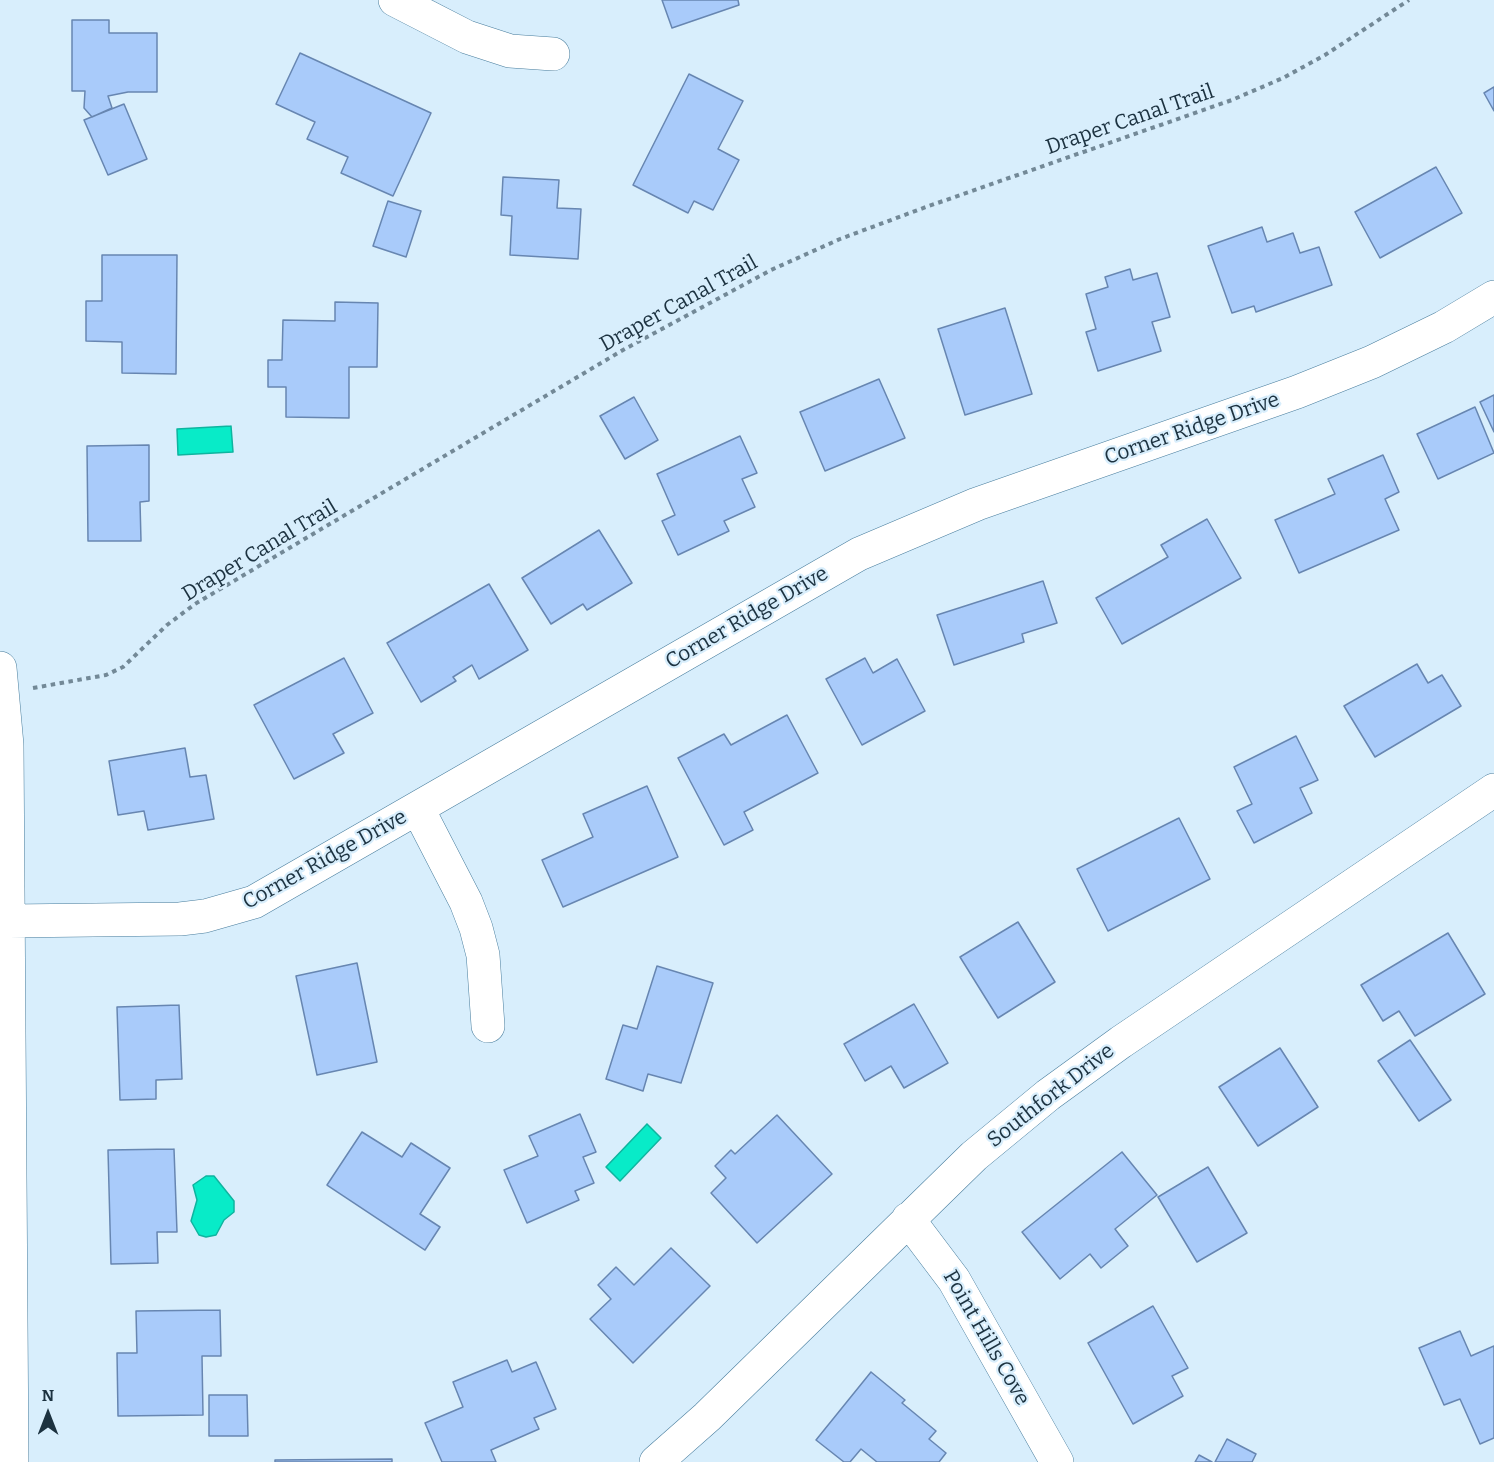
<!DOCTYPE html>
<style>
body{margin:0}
#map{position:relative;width:1494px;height:1462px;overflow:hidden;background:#d8eefc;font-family:Bitter,serif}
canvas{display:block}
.north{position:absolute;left:18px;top:1384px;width:60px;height:60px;-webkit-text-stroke:4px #d8eefc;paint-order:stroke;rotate:0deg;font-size:16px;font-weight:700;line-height:24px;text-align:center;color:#1c3240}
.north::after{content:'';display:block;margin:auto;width:21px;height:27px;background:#1c3240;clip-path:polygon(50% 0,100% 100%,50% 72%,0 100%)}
</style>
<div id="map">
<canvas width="1494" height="1462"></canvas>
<div class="north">N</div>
</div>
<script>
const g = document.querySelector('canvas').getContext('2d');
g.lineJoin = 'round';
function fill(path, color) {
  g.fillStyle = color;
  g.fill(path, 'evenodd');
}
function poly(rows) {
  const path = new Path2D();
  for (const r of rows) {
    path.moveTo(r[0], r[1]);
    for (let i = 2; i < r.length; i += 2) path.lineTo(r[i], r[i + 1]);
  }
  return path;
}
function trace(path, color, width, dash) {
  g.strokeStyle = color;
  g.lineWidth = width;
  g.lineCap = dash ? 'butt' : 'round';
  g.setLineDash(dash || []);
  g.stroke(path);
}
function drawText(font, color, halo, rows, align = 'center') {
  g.font = font + ' Bitter,serif';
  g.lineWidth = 4.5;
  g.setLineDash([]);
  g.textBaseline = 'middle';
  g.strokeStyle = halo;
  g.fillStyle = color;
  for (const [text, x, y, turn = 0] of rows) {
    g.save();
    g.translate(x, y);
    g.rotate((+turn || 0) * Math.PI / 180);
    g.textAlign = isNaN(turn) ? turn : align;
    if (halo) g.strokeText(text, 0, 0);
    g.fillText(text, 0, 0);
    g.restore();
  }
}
const water = poly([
 [231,426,233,452,178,455,177,429,231,426],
 [647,1124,661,1138,620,1181,606,1167,647,1124],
 [206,1176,214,1176,234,1201,234,1212,224,1220,216,1235,206,1237,199,1235,191,1221,197,1200,193,1185,206,1176]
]);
fill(water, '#08ebc8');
trace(water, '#0eb49f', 1.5);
const building = poly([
 [662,0,738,0,739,5,672,28,662,0],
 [72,20,109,20,109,33,157,33,157,92,128,92,108,96,112,108,92,117,84,108,85,91,72,91,72,20],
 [300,53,431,113,393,196,341,173,348,157,307,139,315,122,276,104,300,53],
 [689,74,743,101,718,149,739,160,713,210,694,201,688,213,633,185,689,74],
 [1494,87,1494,111,1484,93,1494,87],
 [124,104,147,159,108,175,84,120,124,104],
 [1436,167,1462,213,1380,258,1355,212,1436,167],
 [503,177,559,180,557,208,581,209,578,259,510,255,512,216,501,215,503,177],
 [388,201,421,211,406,257,373,246,388,201],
 [1262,227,1267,242,1293,233,1300,253,1319,247,1332,285,1256,312,1254,306,1232,313,1208,246,1262,227],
 [102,255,177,255,176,374,122,373,122,342,86,341,86,301,102,301,102,255],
 [1130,269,1133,280,1157,273,1170,317,1152,322,1161,351,1098,371,1086,332,1096,329,1086,294,1108,287,1105,277,1130,269],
 [335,302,378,303,377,367,349,367,349,418,286,417,286,387,268,387,268,360,282,360,283,320,335,321,335,302],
 [1005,308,1032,394,965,415,938,329,1005,308],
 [879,379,905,438,825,471,800,412,879,379],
 [1494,395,1494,432,1480,402,1494,395],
 [634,397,658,440,625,459,600,416,634,397],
 [1475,407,1494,453,1438,479,1417,434,1475,407],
 [740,436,757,473,742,479,755,507,724,521,729,531,678,555,662,521,675,515,657,474,740,436],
 [149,445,149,501,140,502,141,541,88,541,87,446,149,445],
 [1383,455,1399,492,1385,499,1399,530,1299,573,1275,520,1335,494,1328,479,1383,455],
 [1207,519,1241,578,1122,644,1096,598,1168,557,1161,545,1207,519],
 [599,530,632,583,587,610,583,604,551,624,522,578,599,530],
 [1043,581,1057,623,1022,634,1024,642,954,665,937,615,1043,581],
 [489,584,528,650,479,679,472,665,453,677,456,681,421,702,387,643,489,584],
 [344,658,373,713,333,734,344,753,294,779,254,705,344,658],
 [865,658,873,673,897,659,925,711,862,745,826,679,865,658],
 [1417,664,1428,683,1442,675,1461,706,1375,757,1344,706,1417,664],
 [787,715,818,773,744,812,753,830,724,845,678,758,724,734,731,745,787,715],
 [1296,736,1318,780,1300,788,1312,813,1254,843,1237,811,1252,804,1234,767,1296,736],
 [185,748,190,777,206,775,214,819,148,830,144,811,118,815,109,761,185,748],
 [647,786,678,857,563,907,542,860,593,837,583,814,647,786],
 [1179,818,1210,879,1108,931,1077,869,1179,818],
 [1018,922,1055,982,998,1018,960,957,1018,922],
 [1448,933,1485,994,1415,1036,1399,1011,1383,1021,1361,985,1448,933],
 [357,963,377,1062,317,1075,296,976,357,963],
 [657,966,713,983,681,1083,648,1074,643,1091,606,1079,623,1025,637,1029,657,966],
 [914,1004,948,1063,904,1088,891,1066,865,1081,844,1044,914,1004],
 [179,1005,182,1079,156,1080,156,1099,120,1100,117,1007,179,1005],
 [1410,1040,1451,1100,1419,1121,1378,1061,1410,1040],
 [1280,1048,1318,1107,1258,1146,1219,1087,1280,1048],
 [580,1114,596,1152,583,1157,594,1183,575,1191,579,1200,527,1223,504,1170,538,1156,529,1136,580,1114],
 [777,1115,832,1174,757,1243,711,1193,726,1178,715,1166,731,1150,735,1154,777,1115],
 [362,1132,402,1157,411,1143,450,1168,420,1214,440,1227,425,1250,327,1185,362,1132],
 [174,1149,177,1232,157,1232,158,1263,111,1264,108,1150,174,1149],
 [1122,1152,1157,1195,1115,1229,1128,1246,1101,1268,1090,1254,1060,1279,1022,1232,1122,1152],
 [1208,1167,1247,1233,1197,1262,1158,1197,1208,1167],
 [671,1248,710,1286,633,1363,590,1319,611,1299,598,1285,616,1267,634,1285,671,1248],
 [1153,1306,1188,1368,1172,1376,1183,1396,1133,1424,1088,1343,1153,1306],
 [220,1310,221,1356,202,1356,203,1415,118,1416,117,1353,137,1353,136,1311,220,1310],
 [1460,1331,1471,1356,1494,1346,1494,1438,1480,1444,1460,1399,1444,1405,1419,1348,1460,1331],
 [507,1360,512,1372,536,1362,556,1409,534,1418,539,1429,491,1450,496,1462,442,1462,425,1423,463,1407,453,1382,507,1360],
 [871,1372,905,1400,902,1403,936,1431,929,1439,946,1453,939,1462,877,1462,861,1449,850,1462,844,1462,816,1440,871,1372],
 [209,1395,247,1395,248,1436,209,1436,209,1395],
 [1227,1439,1256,1454,1252,1462,1215,1462,1227,1439],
 [1199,1455,1212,1462,1195,1462,1199,1455],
 [392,1459,392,1462,275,1462,275,1460,392,1459]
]);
fill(building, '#a9cbfa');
trace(building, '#6786b1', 1.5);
const minor = poly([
 [395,0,467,37,510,51,553,54],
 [0,668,7,745,12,1462],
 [418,809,466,902,476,928,483,955,488,1026],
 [9,921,180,919,205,916,254,902,859,554,977,504,1297,392,1372,362,1444,327,1494,297],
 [908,1219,954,1280,1057,1462],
 [656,1462,707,1417,974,1156,1048,1095,1121,1042,1494,790]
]);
trace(minor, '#487d9d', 34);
trace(poly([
 [33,688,106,675,123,667,167,625,195,604,623,350,771,270,840,239,926,207,1232,100,1283,78,1325,55,1409,0]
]), '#738997', 4, [4.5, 4.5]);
trace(minor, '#fff', 33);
drawText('21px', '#1c3240', '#d8eefc', [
 ["Draper Canal Trail",1130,120,-19],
 ["Draper Canal Trail",679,304,-29],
 ["Corner Ridge Drive",1192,429,-19],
 ["Draper Canal Trail",260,551,-31],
 ["Corner Ridge Drive",747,618,-30],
 ["Corner Ridge Drive",325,860,-29],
 ["Southfork Drive",1051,1096,-38],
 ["Point Hills Cove",986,1338,60]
]);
</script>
